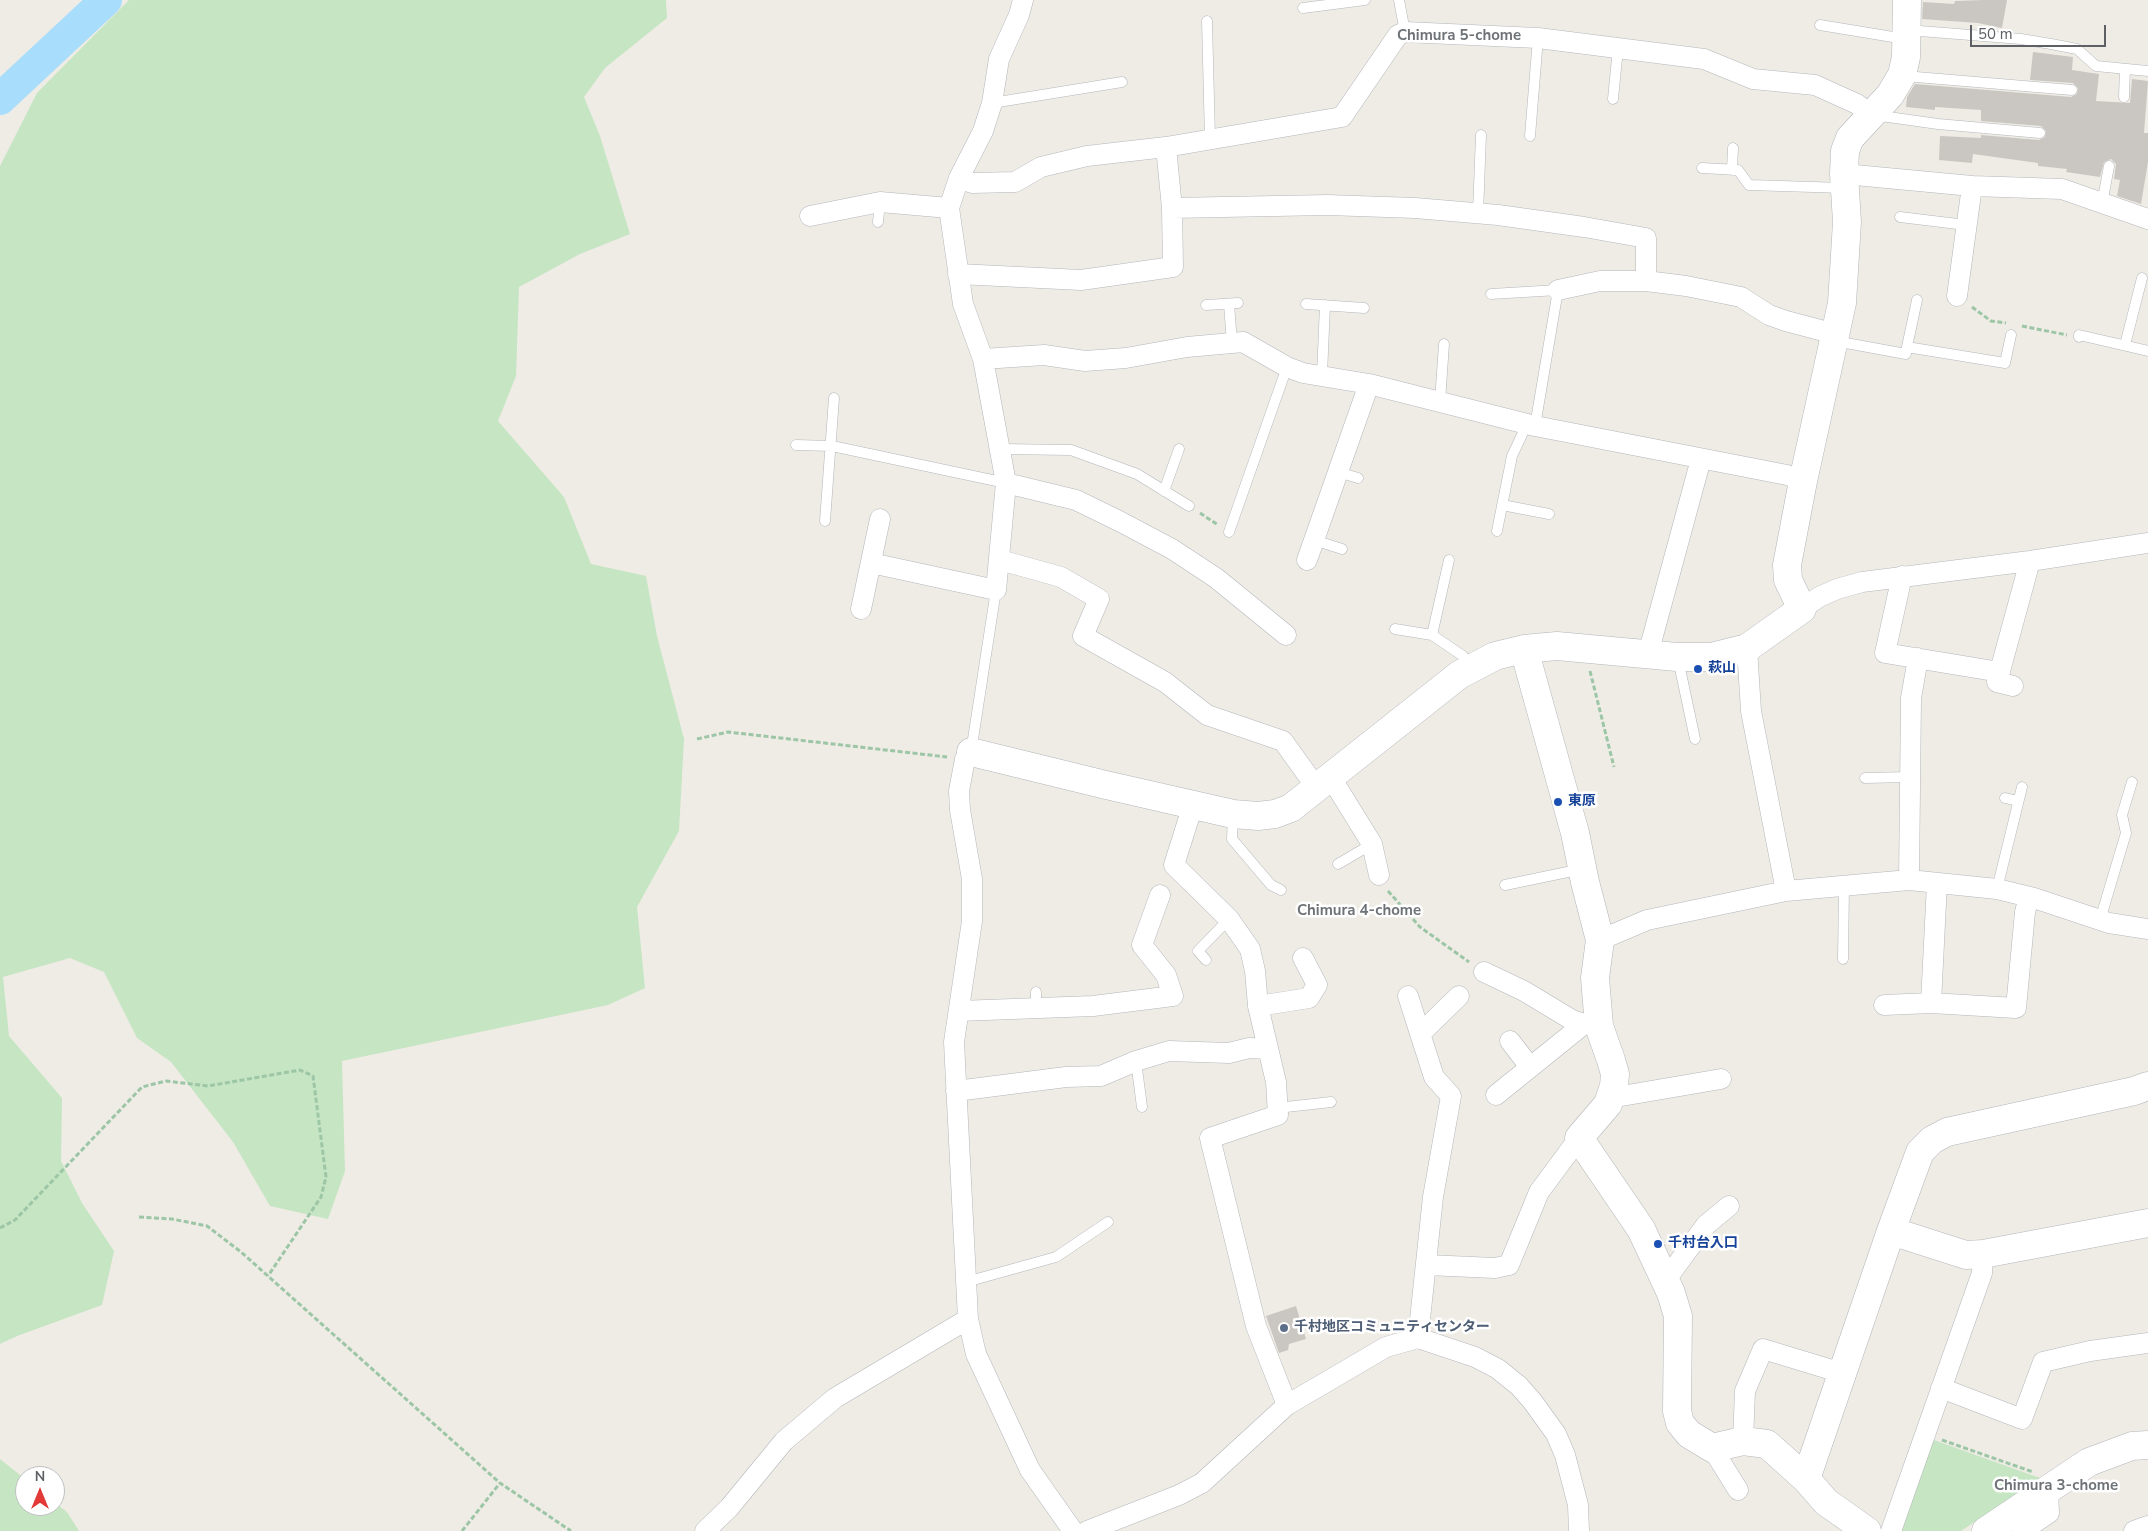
<!DOCTYPE html>
<meta charset="utf-8">
<style>
body{margin:0}
#map{position:relative;width:2148px;height:1531px;overflow:hidden;background:#efece5;font-family:"Nunito Sans",sans-serif}
canvas{display:block}
.north{position:absolute;left:15px;top:1466px;width:50px;height:50px;box-sizing:border-box;background:#fff;border:1px solid #bec0c1;border-radius:50%;rotate:0deg;font-size:14px;font-weight:700;line-height:20px;text-align:center;color:#5d6165}
.north::after{content:'';display:block;margin:auto;width:18px;height:22px;background:#e33937;clip-path:polygon(50% 0,100% 100%,50% 72%,0 100%)}
.scale{position:absolute;left:1970px;top:25px;width:136px;height:22px;box-sizing:border-box;border:2px solid #5d6165;border-top:0;padding-left:6px;font-size:15px;line-height:18px;white-space:nowrap;color:#5d6165;-webkit-text-stroke:4px #fff;paint-order:stroke}
</style>
<div id="map">
<canvas width="2148" height="1531"></canvas>
<div class="north">N</div>
<div class="scale">50 m</div>
</div>
<script>
const g = document.querySelector('canvas').getContext('2d');
g.lineJoin = 'round';
function fill(path, color) {
  g.fillStyle = color;
  g.fill(path, 'evenodd');
}
function poly(rows) {
  const path = new Path2D();
  for (const r of rows) {
    path.moveTo(r[0], r[1]);
    for (let i = 2; i < r.length; i += 2) path.lineTo(r[i], r[i + 1]);
  }
  return path;
}
function trace(path, color, width, dash) {
  g.strokeStyle = color;
  g.lineWidth = width;
  g.lineCap = dash ? 'butt' : 'round';
  g.setLineDash(dash || []);
  g.stroke(path);
}
function drawText(font, color, halo, rows, align = 'center') {
  g.font = font + ' "Nunito Sans","Noto Sans JP",sans-serif';
  g.lineWidth = 5;
  g.setLineDash([]);
  g.textBaseline = 'middle';
  g.strokeStyle = halo;
  g.fillStyle = color;
  for (const [text, x, y, turn = 0] of rows) {
    g.save();
    g.translate(x, y);
    g.rotate((+turn || 0) * Math.PI / 180);
    g.textAlign = isNaN(turn) ? turn : align;
    if (halo) g.strokeText(text, 0, 0);
    g.fillText(text, 0, 0);
    g.restore();
  }
}
fill(poly([
 [129,0,666,0,667,18,605,68,584,97,600,136,630,234,580,254,519,287,516,376,498,421,564,497,591,564,646,576,657,636,684,739,679,831,637,907,645,988,608,1005,342,1061,345,1171,328,1219,270,1206,233,1142,171,1062,137,1038,104,972,70,958,3,977,9,1036,62,1098,61,1161,82,1203,114,1251,102,1305,17,1336,0,1344,0,166,37,93],
 [1931,1439,2040,1478,1961,1531,1901,1531],
 [0,1459,25,1479,25,1506,55,1506,55,1503,67,1512,79,1531,0,1531]
]), '#c5e5c3');
trace(poly([
 [0,99,106,0]
]), '#a8ddfc', 32);
fill(poly([
 [1984,0,2007,0,2002,28,1978,23,1922,19,1923,2,1954,4,1955,1],
 [2033,52,2073,57,2072,70,2099,74,2096,101,2130,103,2132,79,2148,81,2144,133,2148,133,2148,162,2141,204,2117,196,2120,180,2114,179,2116,164,2111,159,2104,162,2100,177,2066,172,2067,169,2038,166,2038,163,1973,154,1972,163,1939,160,1940,136,1981,138,1981,135,2039,140,2045,137,2046,131,2041,126,1981,121,1981,110,1935,107,1935,110,1906,107,1907,97,1915,84,2071,97,2077,94,2078,88,2073,83,2030,80],
 [1296,1306,1306,1339,1289,1344,1288,1350,1279,1353,1266,1316]
]), '#cac7c2');
const lane = poly([
 [1399,0,1405,32],
 [1303,8,1365,0],
 [1207,21,1210,139],
 [1820,25,1905,39],
 [1907,30,2021,39,2051,44,2077,49,2096,66,2148,71],
 [1904,76,2072,90],
 [2124,97,2125,69],
 [1613,99,1618,48],
 [992,103,1122,82],
 [1874,115,1938,124,2040,133],
 [1530,136,1538,38],
 [1702,168,1738,170,1749,185,1844,188],
 [1732,170,1733,148],
 [2102,204,2109,166],
 [1478,213,1481,135],
 [1900,217,1966,225],
 [878,222,880,202],
 [1491,294,1558,290,1535,426],
 [1229,304,1232,343],
 [1306,304,1364,308],
 [1206,305,1238,303],
 [2079,337,2079,335,2148,351],
 [1835,341,1906,354,1907,347,2005,363,2011,335],
 [2125,345,2142,278],
 [1907,347,1917,300],
 [1322,375,1325,305],
 [1440,401,1444,344],
 [796,445,832,446,1006,483],
 [1000,449,1071,450,1137,474,1189,506],
 [1338,472,1358,478],
 [1164,491,1179,449],
 [1502,505,1549,514],
 [825,521,834,398],
 [1497,531,1512,456,1527,424],
 [1229,532,1287,367],
 [1314,540,1342,549],
 [1395,629,1432,635,1463,656,1472,666],
 [1432,635,1449,560],
 [1678,659,1695,739],
 [971,752,996,590],
 [1865,778,1910,777],
 [2005,798,2018,801],
 [1233,815,1232,839,1271,885,1281,890],
 [1338,864,1372,844],
 [1505,885,1582,869],
 [1997,889,2022,787],
 [2100,920,2126,833,2122,815,2132,782],
 [1843,959,1844,886],
 [1206,960,1198,951,1229,919],
 [1036,1008,1036,992],
 [1136,1061,1142,1107],
 [1277,1108,1331,1102],
 [966,1282,1056,1257,1108,1222]
]);
const street = poly([
 [1844,174,1972,186,2062,189,2148,219],
 [959,178,972,183,1015,182,1041,167,1087,156,1166,147,1342,117,1398,35,1405,32,1538,38,1704,59,1753,79,1815,85,1857,104,1871,115],
 [1172,208,1327,205,1415,208,1498,215,1584,227,1646,238,1646,281],
 [810,216,880,202,949,208],
 [958,274,1081,280,1173,267,1172,208,1166,147],
 [1558,290,1600,281,1646,281,1686,286,1741,297,1769,315,1786,321,1835,334],
 [1957,296,1972,186],
 [983,359,1044,355,1085,361,1126,358,1187,347,1243,342,1287,367,1303,373,1369,384,1535,426,1787,475,1803,481],
 [1006,483,1076,500,1121,522,1172,549,1216,578,1286,635],
 [1000,560,1061,577,1099,599,1083,636,1165,682,1207,715,1283,741,1316,787],
 [1307,560,1369,384],
 [871,563,996,590,1006,483,983,359,963,304,949,208,959,178,983,131,992,103,999,59,1019,15,1023,0],
 [1902,576,1885,653,2000,672],
 [861,609,880,519],
 [1802,609,1819,597,1837,589,1862,582,2030,561,2148,543],
 [1747,648,1751,711,1786,891],
 [1648,654,1701,459],
 [2013,686,1997,682,2030,561],
 [971,752,965,759,959,791,960,810,972,879,972,921,954,1042,968,1319,976,1354,1030,1470,1073,1531],
 [1330,776,1372,844,1379,875],
 [1193,805,1174,865,1229,919,1250,949,1255,971,1258,1006,1276,1082,1278,1115,1210,1138,1256,1326,1287,1405],
 [1909,880,1911,698,1918,658],
 [1937,883,1931,1003,2016,1008,2025,912,2029,897],
 [1600,940,1647,920,1786,891,1909,880,1997,889,2034,898,2109,923,2148,929],
 [1484,972,1524,991,1572,1020,1584,1024],
 [1408,996,1434,1077,1451,1096,1433,1197,1418,1338],
 [1884,1005,1931,1003],
 [1258,1006,1309,998,1317,985,1303,958],
 [959,1011,1093,1006,1173,996,1166,975,1142,945,1160,895],
 [1420,1034,1459,996],
 [1510,1041,1530,1067],
 [956,1091,1066,1077,1101,1076,1136,1061,1169,1051,1229,1053,1249,1048,1268,1049],
 [1496,1095,1584,1024,1598,1019],
 [1610,1098,1721,1079],
 [1427,1265,1495,1268,1509,1265,1539,1192,1579,1138],
 [1665,1281,1706,1225,1729,1206],
 [1941,1388,2022,1419,2043,1362,2090,1351,2148,1343],
 [1743,1441,1745,1391,1763,1349,1842,1373],
 [1712,1448,1738,1490],
 [705,1531,729,1508,784,1441,835,1398,968,1319],
 [1087,1531,1179,1495,1202,1483,1287,1405,1386,1347,1418,1338,1475,1357,1498,1369,1519,1386,1533,1402,1556,1434,1565,1455,1578,1505,1579,1531],
 [1891,1531,1982,1273,1983,1254],
 [2022,1531,2049,1513,2048,1489],
 [2134,1531,2148,1526]
]);
const secondary = poly([
 [1524,649,1575,833,1585,882,1600,940,1595,978,1599,1026,1611,1060,1615,1074,1614,1086,1608,1104,1579,1138,1641,1229,1671,1293,1678,1316,1677,1411,1680,1423,1689,1434,1712,1448,1743,1441,1767,1444,1806,1479,1826,1502,1867,1531],
 [971,752,1106,785,1233,814,1258,816,1275,814,1291,808,1459,675,1495,656,1524,649,1557,646,1677,657,1711,657,1747,648,1802,609,1788,580,1787,565,1803,481,1842,303,1847,222,1844,174,1845,151,1850,138,1890,95,1902,75,1906,57,1907,0],
 [1891,1231,1966,1255,1983,1254,2148,1223],
 [1806,1479,1891,1231,1920,1152,1932,1140,1947,1132,2134,1091,2148,1086],
 [1986,1531,2089,1462,2132,1446,2148,1445]
]);
trace(lane, '#b3b6ba', 11);
trace(street, '#b3b6ba', 21);
trace(secondary, '#b2b5b9', 29);
trace(poly([
 [1972,307,1991,321,2006,323],
 [2022,326,2067,335],
 [1200,513,1218,525],
 [1590,671,1614,767],
 [697,739,728,732,947,757],
 [1388,891,1420,927,1469,962],
 [139,1217,172,1219,207,1226,241,1252,500,1483,571,1531],
 [0,1228,15,1220,142,1087,166,1081,208,1086,300,1070,313,1076,326,1177,321,1197,268,1276],
 [1942,1440,2033,1472],
 [462,1531,500,1483]
]), '#9cc6a6', 3, [5, 2.5]);
trace(lane, '#fff', 10);
trace(street, '#fff', 20);
trace(secondary, '#fff', 28);
for (const [x, y, r, color] of [
 [1698,669,5,"#1a4fb4"],
 [1558,802,5,"#1a4fb4"],
 [1658,1244,5,"#1a4fb4"],
 [1284,1328,5,"#5c6f8a"]
]) {
  const dot = new Path2D();
  dot.arc(x, y, r, 0, 2 * Math.PI);
  g.fillStyle = color;
  g.fill(dot);
  trace(dot, '#fff', 2);
}
drawText('bold 14px', '#164399', '#fff', [
 ["萩山",1708,669],
 ["東原",1568,802],
 ["千村台入口",1668,1244]
], 'left');
drawText('bold 14px', '#4e5e75', '#fff', [
 ["千村地区コミュニティセンター",1294,1328]
], 'left');
drawText('bold 15px', '#6e7377', '#fff', [
 ["Chimura 5-chome",1459,36],
 ["Chimura 4-chome",1359,911],
 ["Chimura 3-chome",2056,1486]
]);
</script>
